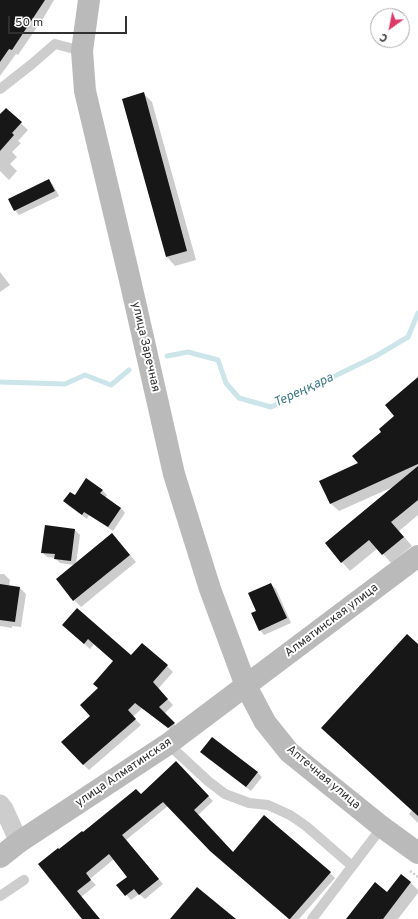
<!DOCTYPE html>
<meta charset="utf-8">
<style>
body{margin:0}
#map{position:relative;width:418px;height:919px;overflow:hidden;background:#fff;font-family:Overpass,sans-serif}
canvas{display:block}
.north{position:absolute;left:370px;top:8px;width:40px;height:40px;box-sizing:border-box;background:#fff;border:1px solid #acacac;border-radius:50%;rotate:213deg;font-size:11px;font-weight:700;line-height:16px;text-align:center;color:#303030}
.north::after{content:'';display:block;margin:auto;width:14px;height:18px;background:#de3a68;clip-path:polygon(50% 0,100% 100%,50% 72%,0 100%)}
.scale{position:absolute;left:8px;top:16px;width:119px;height:18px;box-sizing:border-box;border:2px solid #303030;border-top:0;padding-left:5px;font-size:12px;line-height:14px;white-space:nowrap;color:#303030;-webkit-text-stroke:3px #fff;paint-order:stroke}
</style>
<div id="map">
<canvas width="418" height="919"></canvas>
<div class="north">С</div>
<div class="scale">50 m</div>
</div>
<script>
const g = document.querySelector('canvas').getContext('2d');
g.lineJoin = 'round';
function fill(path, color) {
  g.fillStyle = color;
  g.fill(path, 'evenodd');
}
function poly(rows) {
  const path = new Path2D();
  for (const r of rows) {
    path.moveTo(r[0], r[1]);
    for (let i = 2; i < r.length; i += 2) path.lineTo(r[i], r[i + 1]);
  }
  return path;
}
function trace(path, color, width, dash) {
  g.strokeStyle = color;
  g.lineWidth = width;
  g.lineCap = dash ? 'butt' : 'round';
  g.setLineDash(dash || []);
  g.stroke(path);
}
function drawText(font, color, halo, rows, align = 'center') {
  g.font = font + ' Overpass,sans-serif';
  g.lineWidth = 4;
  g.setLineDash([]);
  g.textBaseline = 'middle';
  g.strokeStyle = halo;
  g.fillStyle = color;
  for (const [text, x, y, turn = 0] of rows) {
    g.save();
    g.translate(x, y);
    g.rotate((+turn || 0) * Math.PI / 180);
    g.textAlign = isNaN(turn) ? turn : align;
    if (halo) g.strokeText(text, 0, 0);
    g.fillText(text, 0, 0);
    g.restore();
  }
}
fill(poly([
 [0,0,54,0,44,17,18,55,16,54,0,76],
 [144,94,152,102,196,260,175,266,167,257],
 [6,109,28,130,18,141,21,143,12,152,17,157,10,164,17,171,9,180,0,171,0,116],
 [49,180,53,185,59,196,19,215,15,210],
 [0,272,10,285,0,292],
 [418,378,418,515,399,531,412,546,391,563,378,548,350,571,342,562,326,543,393,487,339,511,330,503,383,432,396,416],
 [102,490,107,495,105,498,121,508,125,513,113,531,89,515,87,519,69,506,64,501,75,497],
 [75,530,80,535,76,564,119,542,136,562,81,607,74,600,74,565,60,563,55,558,47,557,42,552],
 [0,574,4,574,10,580,9,586,20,588,26,594,21,627,12,626,12,628,0,626],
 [271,584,276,589,291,623,264,635,260,630,257,611],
 [69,631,131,657,142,644,167,666,173,672,158,689,173,705,164,714,180,730,175,733,142,708,133,717,141,725,89,770,83,764,91,716,99,689,114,661,94,644,90,649],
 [418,645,418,823,409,814,412,810],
 [202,752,257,772,262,777,251,791,206,757],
 [176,762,213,801,198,815,234,853,330,873,335,878,299,919,289,919,216,856,168,806,126,840,163,884,145,899,139,894,131,900,118,886,129,877,114,859,90,879,96,885,81,897,99,919,84,919,60,850,83,833,141,795],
 [401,875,411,883,418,890,418,893,398,919,347,919,387,893]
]), '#0003');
trace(poly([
 [167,356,188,352,218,360,226,383,239,398,271,407,376,356,408,337,418,313],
 [0,382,65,384,85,375,111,385,129,370]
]), '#cbe5eb', 5);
fill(poly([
 [0,0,45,0,12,50,9,49,0,62],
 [144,92,187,251,166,257,122,99],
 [6,108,22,122,12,133,14,135,0,151,0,114],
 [49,179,55,191,14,211,8,199],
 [418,377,418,464,330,504,319,481,358,463,352,456,381,432,379,429,394,416,385,405],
 [418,466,418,500,391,522,404,537,382,555,369,540,341,563,325,543],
 [86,478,103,490,100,493,121,508,108,527,84,512,82,515,63,501,70,492,75,495],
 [45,525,75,529,71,561,54,559,55,554,41,553],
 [112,533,130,555,73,601,56,579],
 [271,583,287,618,259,631,251,613,256,611,248,593],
 [0,584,20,587,15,622,0,620],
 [77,608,131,655,142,643,168,665,153,682,168,699,159,707,175,723,168,728,135,703,128,710,136,719,83,765,61,742,90,716,80,705,98,688,93,684,113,661,88,639,84,644,62,625],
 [407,634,418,644,418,816,321,728],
 [212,737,258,772,246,787,200,752],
 [176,761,209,796,194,810,233,852,264,815,331,872,290,919,289,919,210,851,163,802,122,835,159,879,139,895,134,889,125,896,116,885,127,877,109,854,86,873,91,880,77,891,100,919,82,919,38,864,58,848,59,849,82,831,83,832,136,789,141,794],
 [401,874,411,882,383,919,346,919,375,882,387,892],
 [197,887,236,919,170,919]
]), '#171717');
trace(poly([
 [410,871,418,877]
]), '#cdcdcd', 2.5, [2, 2]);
trace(poly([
 [0,89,32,64,55,44,82,51],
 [168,744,208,781,225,794,249,803,268,805,290,815,306,826,352,866],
 [0,896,24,880],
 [312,919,382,827]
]), '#cdcdcd', 10);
trace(poly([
 [0,804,4,809,19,842]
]), '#cdcdcd', 19);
trace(poly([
 [89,0,82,51,85,91,130,280,174,474,210,589,246,686,265,722,289,752,382,827,418,853],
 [0,857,19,842,168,744,418,556]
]), '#bababa', 22);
drawText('12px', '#303030', '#fff', [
 ["улица Заречная",145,347,77],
 ["Алматинская улица",332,621,-37],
 ["улица Алматинская",124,773,-34],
 ["Аптечная улица",323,778,40]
]);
drawText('italic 13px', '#3e7b89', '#fff', [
 ["Тереңқара",304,391,-25]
]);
</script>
